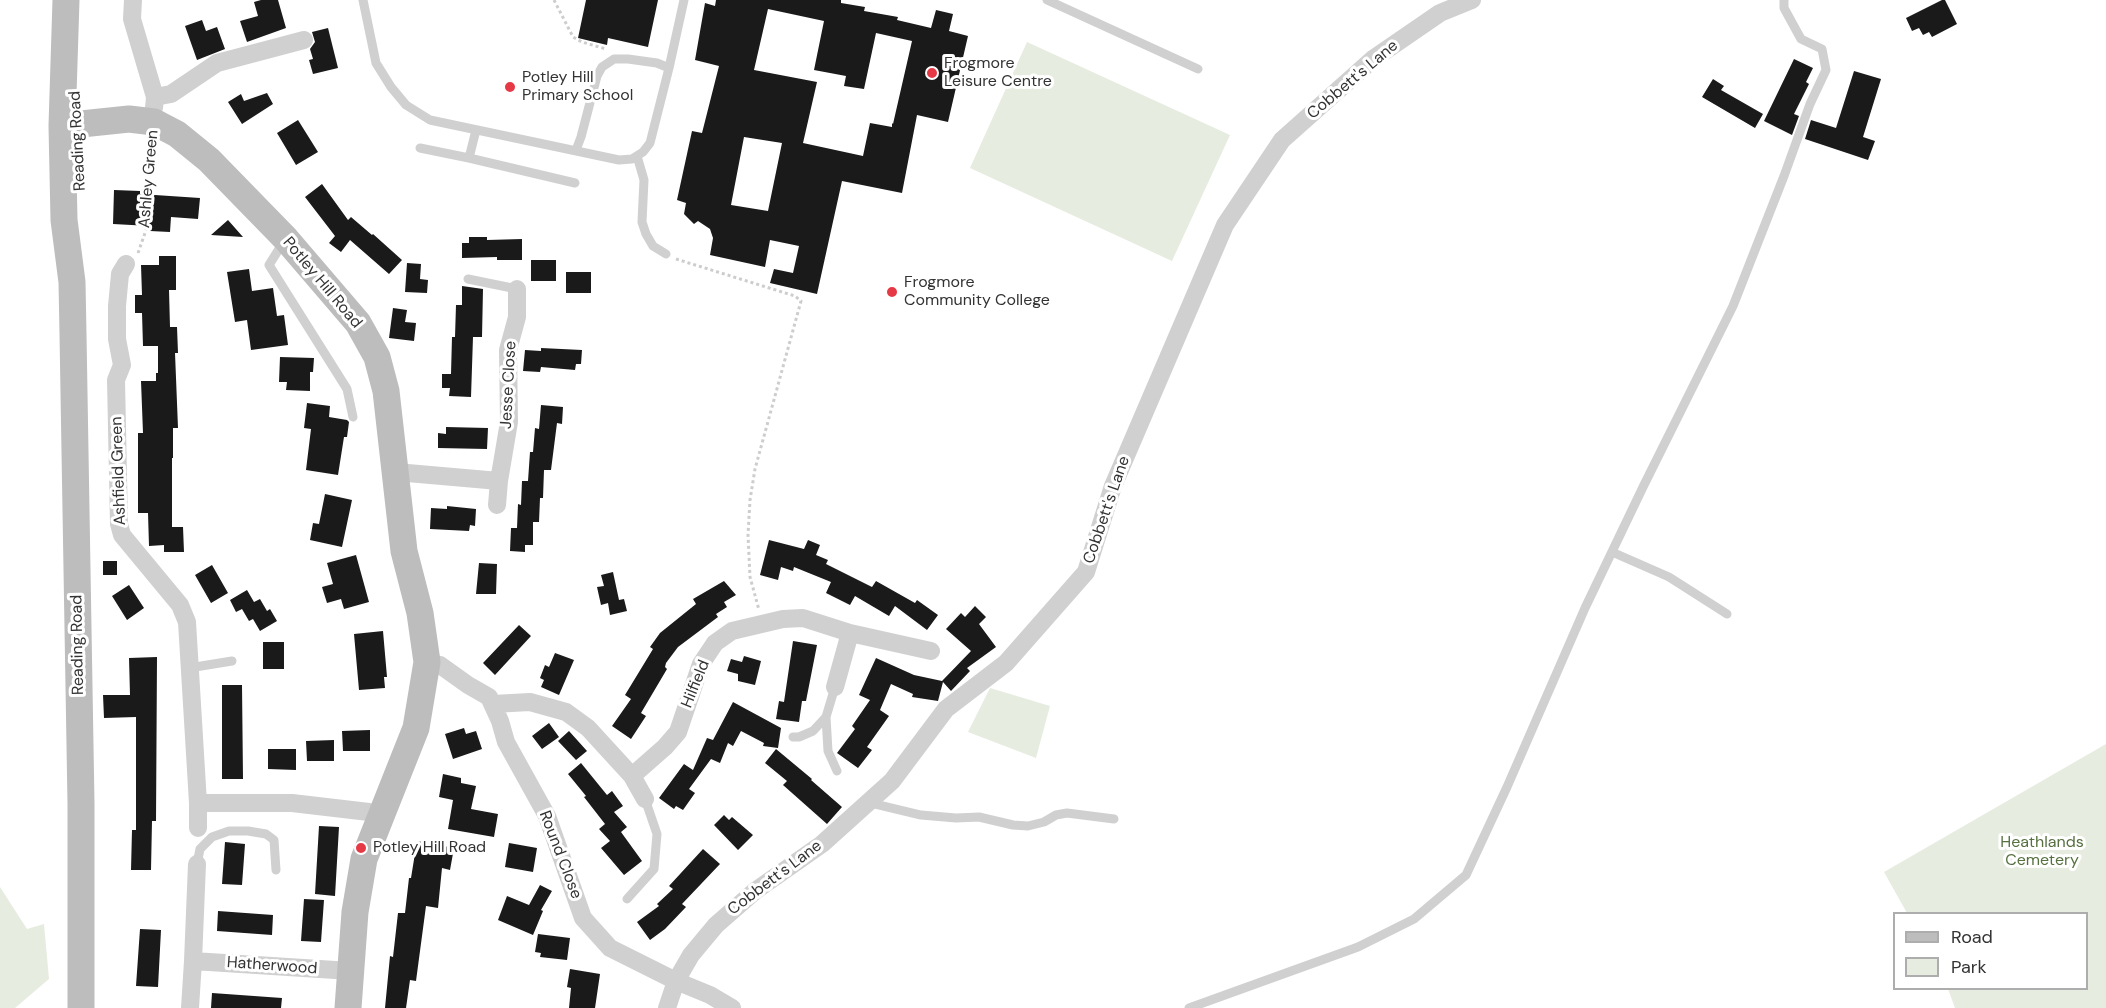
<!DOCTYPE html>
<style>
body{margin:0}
#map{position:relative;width:2106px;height:1008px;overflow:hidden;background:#fff;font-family:"DM Sans",sans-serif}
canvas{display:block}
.legend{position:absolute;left:1893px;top:912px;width:195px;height:78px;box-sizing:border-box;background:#fff;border:2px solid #adadad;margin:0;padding:8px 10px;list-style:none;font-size:18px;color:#333}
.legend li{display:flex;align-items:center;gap:12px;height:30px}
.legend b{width:30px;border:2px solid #adadad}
</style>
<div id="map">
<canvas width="2106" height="1008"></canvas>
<ul class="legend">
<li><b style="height:8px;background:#bdbdbd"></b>Road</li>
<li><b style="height:16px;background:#e6ecdf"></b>Park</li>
</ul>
</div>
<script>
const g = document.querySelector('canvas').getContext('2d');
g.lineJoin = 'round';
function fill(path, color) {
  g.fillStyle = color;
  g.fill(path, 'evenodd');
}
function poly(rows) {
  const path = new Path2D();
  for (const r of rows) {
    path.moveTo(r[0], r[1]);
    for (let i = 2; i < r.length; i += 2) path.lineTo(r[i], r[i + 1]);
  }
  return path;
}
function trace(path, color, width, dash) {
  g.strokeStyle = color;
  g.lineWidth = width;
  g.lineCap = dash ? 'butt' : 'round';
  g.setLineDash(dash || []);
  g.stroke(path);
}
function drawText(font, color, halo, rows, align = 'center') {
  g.font = font + ' "DM Sans",sans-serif';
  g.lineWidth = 6;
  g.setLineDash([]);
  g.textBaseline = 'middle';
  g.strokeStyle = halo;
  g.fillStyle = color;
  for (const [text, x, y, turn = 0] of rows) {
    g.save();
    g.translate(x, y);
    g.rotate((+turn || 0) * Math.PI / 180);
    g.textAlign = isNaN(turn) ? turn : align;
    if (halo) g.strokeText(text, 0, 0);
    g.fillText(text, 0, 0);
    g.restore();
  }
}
fill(poly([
 [1027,42,1230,135,1172,261,970,168],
 [990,688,1050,706,1036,758,968,732],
 [2106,744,2106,1008,1955,1008,1948,989,2086,988,2086,914,1907,913,1884,872],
 [0,887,27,929,44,924,49,979,15,1008,0,1008]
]), '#e6ecdf');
fill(poly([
 [261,0,278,0,286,28,247,42,240,21,258,16,254,2],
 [586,0,658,0,648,47,608,38,607,45,578,38],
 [716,0,841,0,841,3,865,7,864,11,898,17,897,20,931,28,936,10,953,14,949,31,968,36,948,122,917,115,902,193,842,181,817,294,770,283,774,269,793,273,799,246,770,240,765,267,710,255,713,238,710,229,698,221,694,224,684,214,686,203,677,200,692,131,702,133,719,66,695,60,705,3,715,6],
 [768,9,824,21,814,70,846,76,844,86,864,89,876,33,912,41,893,124,892,123,892,127,870,123,863,156,803,143,817,82,754,70],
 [744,137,782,143,768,211,731,205],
 [1942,0,1945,0,1957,24,1932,37,1929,32,1923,35,1919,28,1912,31,1906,18],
 [202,20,206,31,217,27,225,49,197,60,185,26],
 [328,28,338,68,313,74,309,60,313,59,310,49,315,42,312,32],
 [1794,59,1813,68,1806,82,1809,84,1794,114,1799,116,1792,135,1764,121],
 [1854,71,1881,79,1863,137,1875,141,1868,160,1805,139,1811,120,1836,128],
 [1713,79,1724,86,1721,90,1763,114,1755,128,1702,97],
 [267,93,273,104,242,124,228,102,241,94,244,101],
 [298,120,318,152,296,165,277,133],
 [322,184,348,220,351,217,372,235,373,234,402,260,389,274,350,240,341,252,329,243,335,236,305,197],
 [114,190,140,191,140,194,200,198,198,219,171,217,170,232,150,231,150,226,113,224],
 [228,220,243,237,211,235],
 [469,237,487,237,487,240,522,239,522,260,497,260,497,257,462,258,462,243,469,243],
 [159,256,176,256,176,290,169,290,170,327,177,327,178,353,175,353,178,428,173,428,173,458,172,458,172,527,183,527,184,552,164,552,164,545,149,546,148,513,138,513,138,433,143,433,141,381,156,381,156,373,158,373,158,346,143,346,142,313,135,313,135,295,142,295,141,265,159,265],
 [531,260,556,260,556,281,531,281],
 [407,263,421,264,420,279,428,280,427,293,405,292],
 [249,269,252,291,273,288,277,316,284,315,288,345,251,350,247,320,235,322,227,272],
 [566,272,591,272,591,293,566,293],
 [462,286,483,289,482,337,473,337,471,397,449,396,450,388,442,388,442,374,451,374,452,337,455,337,456,305,462,305],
 [393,308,407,310,405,322,416,323,414,341,389,338],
 [541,348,582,350,581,364,576,364,575,370,541,367,540,372,523,371,525,350,541,351],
 [280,357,314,358,313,372,310,372,310,391,286,390,287,382,279,382],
 [307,403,330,406,329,417,347,420,349,422,347,437,344,437,338,475,306,470,311,429,304,428],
 [541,405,563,407,562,424,557,423,551,470,544,470,543,498,540,498,539,522,533,522,533,545,525,545,525,552,510,551,511,528,517,528,518,504,521,505,522,481,528,481,530,452,533,452,535,428,539,429],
 [446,427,488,428,487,449,438,448,438,433,446,434],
 [325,494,352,500,342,547,310,540,313,523,319,524],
 [447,506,476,509,475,526,470,525,469,531,430,529,431,508,447,509],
 [769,540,804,549,808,540,820,545,816,555,828,560,826,564,872,587,876,581,915,603,917,600,938,615,927,630,895,606,889,616,855,596,850,605,826,593,831,582,794,567,793,571,781,567,778,580,760,575],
 [356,555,369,602,344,609,341,599,327,603,322,587,333,584,327,563],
 [103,561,117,561,117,575,103,575],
 [479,563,497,564,496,594,476,594],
 [212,565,228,593,211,603,195,575],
 [613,572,619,600,624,599,627,611,610,615,608,603,601,605,597,587,604,586,601,575],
 [724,581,736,595,724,602,727,607,716,614,718,617,678,647,666,663,665,667,667,669,641,713,646,716,631,739,612,726,631,699,625,695,653,649,650,647,660,633,696,604,693,599],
 [129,585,144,608,127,620,112,596],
 [247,590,254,602,260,599,267,611,270,609,277,621,260,631,253,619,249,621,242,609,236,612,230,600],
 [975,606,986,617,979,624,996,647,967,668,970,671,951,691,943,682,938,701,912,697,913,694,891,684,880,710,889,716,867,747,872,750,858,768,837,753,855,729,852,726,870,700,859,695,876,658,914,675,942,681,971,651,946,629,961,613,965,617],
 [519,625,531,636,495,675,483,663],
 [383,631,387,677,384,677,385,688,359,690,354,634],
 [793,641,817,645,806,701,802,701,799,722,776,719,779,701,784,702],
 [263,642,284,642,284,669,263,669],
 [555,653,574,660,559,695,541,687,544,680,540,678,545,665,549,667],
 [744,656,761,661,755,685,738,681,738,674,727,671,731,659,742,662],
 [157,657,156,821,152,821,151,870,131,870,132,830,136,830,136,717,104,718,103,695,130,695,129,658],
 [222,685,242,685,243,779,222,779],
 [733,702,781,728,778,748,763,746,764,743,741,731,733,746,728,743,720,763,711,759,689,789,695,793,683,810,676,806,674,809,659,798,684,764,693,770,707,738,713,740],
 [549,723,559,737,542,749,532,736],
 [464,728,466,734,476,731,482,749,453,759,445,734],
 [370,730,370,751,343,751,342,731],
 [569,731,587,751,576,760,558,741],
 [334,740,334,761,307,761,306,741],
 [268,749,296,749,296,770,268,769],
 [776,749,812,779,811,780,842,807,827,824,783,785,787,781,765,763],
 [581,763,607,795,612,791,623,806,614,812,627,827,621,832,642,861,624,875,601,848,610,841,599,829,605,824,584,797,586,796,568,774],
 [443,774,461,778,461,783,476,786,471,809,498,814,494,837,448,829,453,800,439,797],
 [724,815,729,820,732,817,753,835,738,850,714,825],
 [319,826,339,827,335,896,315,894],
 [417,841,454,848,450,870,442,868,438,908,426,906,416,981,410,980,406,1008,385,1008,390,956,393,957,398,913,405,913,409,878,411,878],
 [225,842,245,844,242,885,222,884],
 [509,843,537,848,533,872,505,867],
 [703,849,720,864,682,904,686,907,665,929,650,940,637,922,659,906,657,904,673,889,669,886],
 [540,885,552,891,541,910,543,911,533,935,498,920,507,896,529,905],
 [304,899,324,900,321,942,301,941],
 [218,911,273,915,272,935,217,931],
 [140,929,161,930,158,987,136,986],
 [538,934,570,938,567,960,540,957,541,953,535,952],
 [570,969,600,974,595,1008,569,1008,571,988,567,987],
 [212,993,282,998,281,1008,211,1008]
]), '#1a1a1a');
trace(poly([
 [554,0,573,37,582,42,606,49],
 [138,253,146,230,151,163,155,145],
 [676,259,795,296,801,301,755,469,750,500,748,535,750,577,759,610]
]), '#cdcdcd', 3, [3, 3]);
trace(poly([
 [363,0,376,63,391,87,406,105,430,120,619,160,632,159,643,152,650,143,669,68,657,63,628,59,614,59,602,67,597,76,581,137,576,150],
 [1047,0,1198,69],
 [669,68,684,0],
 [476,130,469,158,575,183],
 [420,148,469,158],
 [637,156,644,180,642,222,646,234,653,246,666,254],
 [284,241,269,265,347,389,353,417],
 [468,279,517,289],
 [1612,552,1669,577,1727,614],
 [189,668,232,661],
 [835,687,826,717,828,751,837,771],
 [793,737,799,737,813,731,826,717],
 [867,802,921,815,956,818,979,817,1013,825,1028,826,1044,822,1056,815,1067,813,1114,819],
 [197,864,200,849,212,837,229,831,248,831,266,834,274,840,276,870],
 [627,899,654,869,657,834,645,799],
 [1189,1008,1358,947,1414,919,1466,875,1507,787,1585,608,1643,487,1733,306,1784,176,1810,104,1826,70,1822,49,1801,39,1784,8,1784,0]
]), '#d0d0d0', 9);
trace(poly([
 [133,0,132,19,155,97,154,108],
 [155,97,171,94,217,63,304,40],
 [126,264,120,274,117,306,117,339,122,365,116,380,119,524,122,535,180,605,187,622,198,803,198,828],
 [396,472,499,481,509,422,508,350,517,317,517,289],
 [497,505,499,481],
 [850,633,931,651],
 [427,662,440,665,468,685,489,697,500,721,506,742,547,816,583,918,610,948,676,981,710,995,732,1008],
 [493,704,530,702,566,712,588,728,632,776,645,799],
 [632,776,665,747,678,732,701,664,715,643,732,631,783,619,803,618,850,633,835,687],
 [198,803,292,803,369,812,382,816],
 [193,961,197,864],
 [190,1008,193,961,351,971],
 [667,1008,676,981,691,955,716,925,755,891,822,844,892,781,946,709,1006,663,1086,572,1113,486,1225,225,1282,140,1373,59,1440,13,1472,0]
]), '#d0d0d0', 18);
trace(poly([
 [66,0,62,126,64,220,72,282,73,334,81,804,81,1008],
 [62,126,129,119,154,122,177,134,209,160,286,239,358,323,377,357,386,391,404,551,420,613,427,662,416,728,364,859,355,912,348,1008]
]), '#bdbdbd', 27);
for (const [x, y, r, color] of [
 [932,73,6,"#e63946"],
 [510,87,6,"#e63946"],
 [892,292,6,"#e63946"],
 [361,848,6,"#e63946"]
]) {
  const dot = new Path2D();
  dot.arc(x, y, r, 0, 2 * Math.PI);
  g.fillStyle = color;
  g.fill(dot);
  trace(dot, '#fff', 2);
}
drawText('16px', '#333', '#fff', [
 ["Frogmore",944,64],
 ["Leisure Centre",944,82],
 ["Potley Hill",522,78],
 ["Primary School",522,96],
 ["Frogmore",904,283],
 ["Community College",904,301],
 ["Potley Hill Road",373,848]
], 'left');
drawText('16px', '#333', '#fff', [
 ["Cobbett's Lane",1353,80,-40],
 ["Reading Road",78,141,-93],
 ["Ashley Green",149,179,-85],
 ["Potley Hill Road",322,283,50],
 ["Jesse Close",509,385,-87],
 ["Ashfield Green",119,471,-92],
 ["Cobbett's Lane",1107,510,-71],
 ["Reading Road",78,645,-91],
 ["Hilfield",696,684,-68],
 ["Round Close",560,855,69],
 ["Cobbett's Lane",775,878,-37],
 ["Hatherwood",272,966,4]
]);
drawText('16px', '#56703f', '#fff', [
 ["Heathlands",2042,843],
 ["Cemetery",2042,861]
]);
</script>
